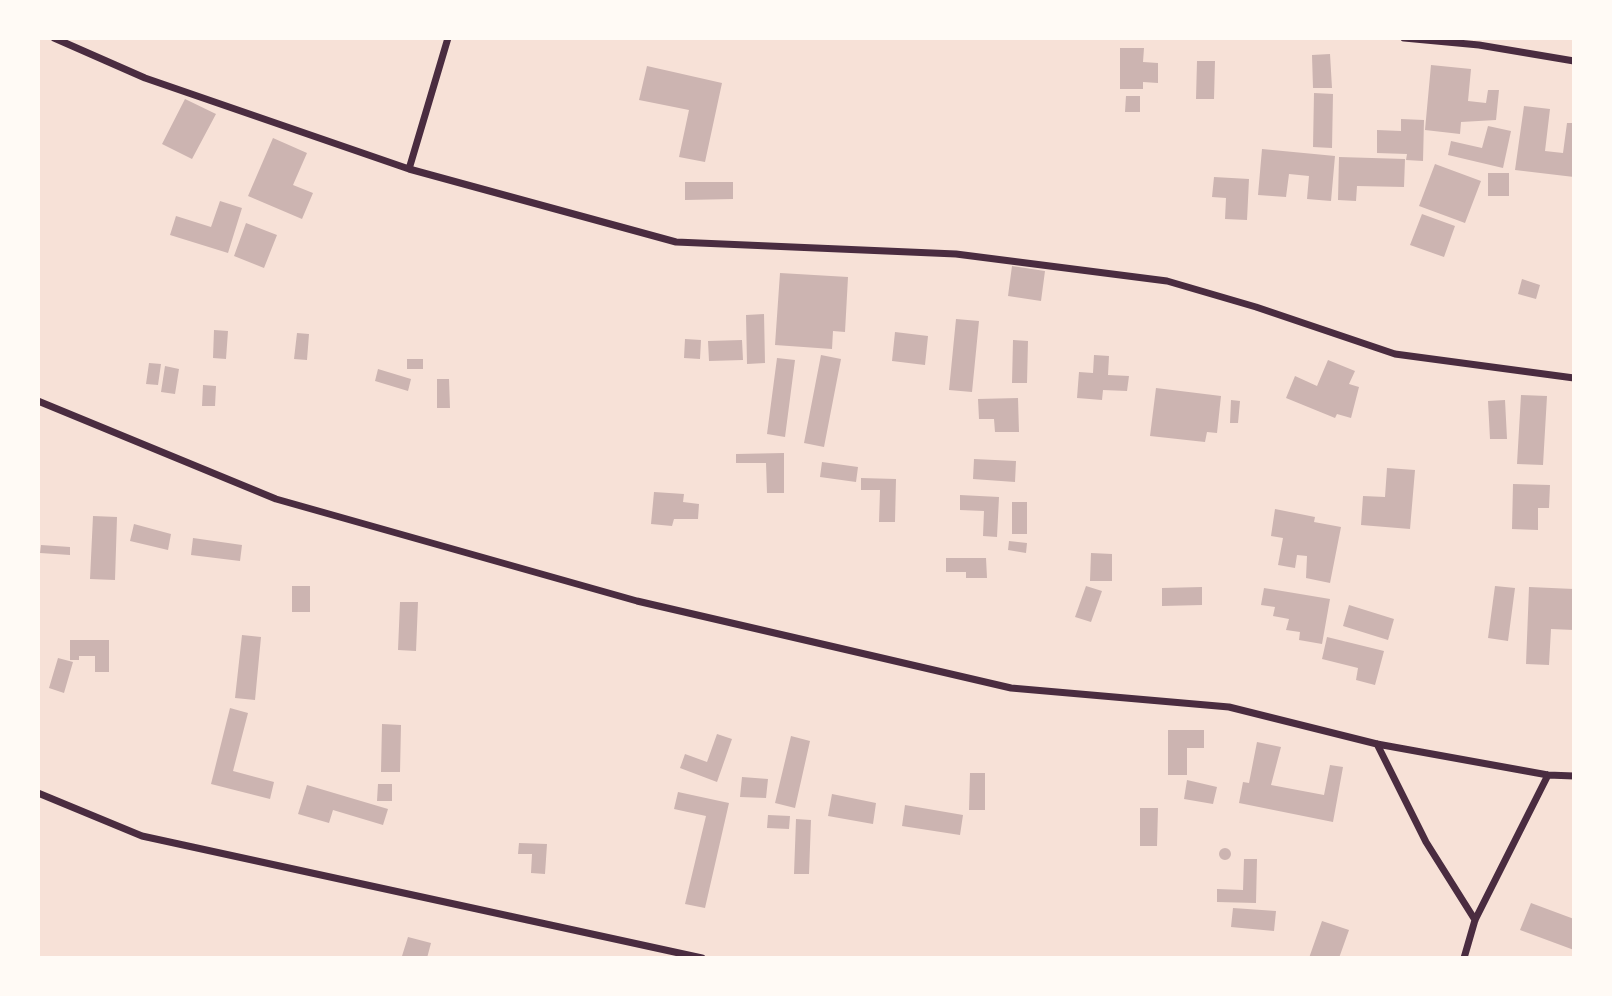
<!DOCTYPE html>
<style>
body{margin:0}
#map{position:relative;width:1612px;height:996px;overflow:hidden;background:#f7e1d7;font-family:"Libre Baskerville",serif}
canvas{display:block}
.frame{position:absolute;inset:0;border:40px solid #fffaf5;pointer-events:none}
</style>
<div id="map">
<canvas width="1612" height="996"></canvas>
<div class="frame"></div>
</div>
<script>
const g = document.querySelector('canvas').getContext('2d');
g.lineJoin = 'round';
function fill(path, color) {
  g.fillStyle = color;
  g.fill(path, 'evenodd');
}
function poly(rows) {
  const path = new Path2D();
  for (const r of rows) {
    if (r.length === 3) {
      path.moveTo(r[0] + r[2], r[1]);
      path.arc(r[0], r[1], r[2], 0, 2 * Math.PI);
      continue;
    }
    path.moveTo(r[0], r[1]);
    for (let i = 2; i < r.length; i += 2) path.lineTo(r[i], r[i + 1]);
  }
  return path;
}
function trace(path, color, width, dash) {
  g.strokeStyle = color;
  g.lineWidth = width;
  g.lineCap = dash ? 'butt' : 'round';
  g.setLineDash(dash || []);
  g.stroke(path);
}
fill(poly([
 [1120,48,1144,48,1143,62,1158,63,1158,83,1143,82,1143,89,1120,89],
 [1330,54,1332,88,1313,88,1312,55],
 [1197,61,1215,61,1214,99,1196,99],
 [1431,65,1471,69,1468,101,1486,103,1488,90,1499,90,1496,120,1461,122,1460,134,1425,130],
 [647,66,722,83,705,162,679,157,689,110,639,100],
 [1314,93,1333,94,1332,148,1313,147],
 [1126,96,1140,96,1140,112,1125,112],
 [185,99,216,114,192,159,162,144],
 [1524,106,1550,109,1545,151,1563,153,1567,123,1574,123,1574,177,1515,170],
 [1401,119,1424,120,1423,161,1406,160,1407,154,1377,153,1377,130,1401,131],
 [1488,126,1511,131,1503,168,1448,155,1451,141,1482,148],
 [273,138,307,153,293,185,313,193,302,219,248,196],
 [1262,149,1335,156,1331,201,1307,199,1309,176,1289,174,1286,197,1258,195],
 [1339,157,1405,159,1404,187,1357,186,1356,201,1338,200],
 [1435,164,1481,181,1465,223,1419,206],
 [1488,173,1509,173,1509,196,1488,196],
 [1214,177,1249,179,1247,220,1225,219,1226,198,1212,197],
 [685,182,733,182,733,199,685,200],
 [220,201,242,208,228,253,170,235,176,216,211,227],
 [1422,214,1455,226,1444,257,1410,245],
 [246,223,277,235,264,268,234,256],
 [1012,266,1045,271,1041,301,1008,296],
 [780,273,848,277,845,332,833,331,832,349,775,345],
 [1522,279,1540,285,1536,299,1518,294],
 [764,314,765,363,747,364,746,315],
 [956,319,979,321,972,392,949,390],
 [214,330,228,331,226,359,213,358],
 [895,332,928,336,925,365,892,361],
 [297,333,309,334,307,360,294,359],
 [685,339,701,340,700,359,684,358],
 [742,340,743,360,709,361,708,341],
 [1013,340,1028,341,1027,383,1012,383],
 [821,355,841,359,824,447,804,443],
 [1094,355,1109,356,1108,375,1129,376,1127,391,1103,390,1102,400,1077,398,1079,372,1093,373],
 [777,358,795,360,785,437,767,434],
 [407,359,423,359,423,369,407,369],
 [1328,360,1355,371,1349,384,1359,387,1351,418,1337,414,1335,418,1286,398,1295,376,1317,386],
 [149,363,161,364,158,385,146,384],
 [165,366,179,369,175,394,161,392],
 [378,369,411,379,408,391,375,381],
 [437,379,449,379,450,408,437,408],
 [203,385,216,386,215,406,202,406],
 [1156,388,1221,396,1217,433,1207,432,1205,442,1150,436],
 [1521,395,1547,396,1543,465,1517,464],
 [1018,398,1019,432,995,432,994,419,979,419,978,399],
 [1231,400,1240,401,1238,423,1230,423],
 [1505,400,1507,439,1490,439,1488,401],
 [784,453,784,493,767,493,766,463,736,463,736,454],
 [974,459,1016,461,1015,482,973,479],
 [822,462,858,467,856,482,820,477],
 [1387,468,1415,470,1410,529,1361,525,1363,496,1385,497],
 [861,478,896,479,895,522,879,522,880,490,861,490],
 [1513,484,1550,485,1549,508,1538,508,1538,530,1512,529],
 [654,492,684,494,683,502,699,504,698,519,674,519,672,526,651,524],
 [960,495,999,497,997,537,983,536,984,511,960,510],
 [1012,502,1027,502,1027,534,1012,534],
 [1275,509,1315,517,1314,522,1341,527,1330,583,1306,578,1307,556,1297,555,1295,568,1278,565,1283,538,1271,536],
 [93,516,117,517,115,580,90,579],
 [134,524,171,534,168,550,130,541],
 [193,538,242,545,240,561,191,555],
 [1009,541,1027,543,1026,553,1008,550],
 [41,545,70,547,70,555,40,553],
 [1091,553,1112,554,1112,581,1090,581],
 [946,558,986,558,987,578,966,578,966,572,946,572],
 [292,586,310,586,310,612,292,612],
 [1086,586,1102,591,1091,622,1075,617],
 [1495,586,1515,588,1508,641,1488,638],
 [1202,587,1202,605,1162,606,1162,588],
 [1529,587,1574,589,1574,630,1551,629,1549,665,1526,664],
 [1264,588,1330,599,1322,644,1299,640,1300,632,1286,630,1289,619,1273,616,1275,607,1261,605],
 [400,602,418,602,416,651,398,650],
 [1349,605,1394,619,1388,640,1343,626],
 [242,635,261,637,255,700,235,698],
 [1327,637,1384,651,1375,685,1356,680,1358,668,1322,659],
 [70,640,109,640,109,672,95,672,95,656,79,656,79,660,70,660],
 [58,658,73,662,64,693,49,688],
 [230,708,248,713,233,771,274,782,270,799,211,784],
 [382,724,401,725,400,772,381,772],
 [1168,730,1204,730,1204,748,1187,748,1187,775,1168,775],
 [717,734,732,739,717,782,680,768,685,754,707,762],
 [791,736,810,741,795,808,775,803],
 [1257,742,1281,747,1271,785,1324,795,1330,765,1343,767,1333,822,1239,803,1243,782,1249,783],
 [970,773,985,773,985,810,969,810],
 [742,777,768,779,766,798,740,797],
 [1187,780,1217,787,1213,804,1184,799],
 [378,784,392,784,392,801,377,801],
 [307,785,388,809,383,825,333,810,329,823,298,814],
 [678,792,729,803,705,908,685,904,706,816,674,809],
 [832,794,876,803,873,824,828,816],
 [905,805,963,815,960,835,902,826],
 [1140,808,1158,808,1157,846,1140,846],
 [768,815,790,816,789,829,767,828],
 [796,819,811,820,809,874,794,874],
 [519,843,547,844,545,874,531,873,532,854,518,854],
 [1225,854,6],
 [1244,859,1257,859,1256,903,1217,902,1217,889,1243,890],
 [1531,903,1574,919,1574,950,1520,930],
 [1233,908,1276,911,1274,931,1231,927],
 [1322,921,1349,930,1339,958,1309,958],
 [408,937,431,943,427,958,402,956]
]), '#ccb4b1');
trace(poly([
 [54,38,145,78,409,169,676,242,956,254,1167,281,1256,307,1395,354,1574,378],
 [1404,38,1479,45,1574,61],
 [409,169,448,38],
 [38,401,276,499,637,601,1011,688,1229,707,1377,744,1548,775,1574,776],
 [1377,744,1426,842,1475,920],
 [38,793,142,836,702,958],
 [1464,958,1475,920,1548,775]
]), '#4a2c40', 7);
</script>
